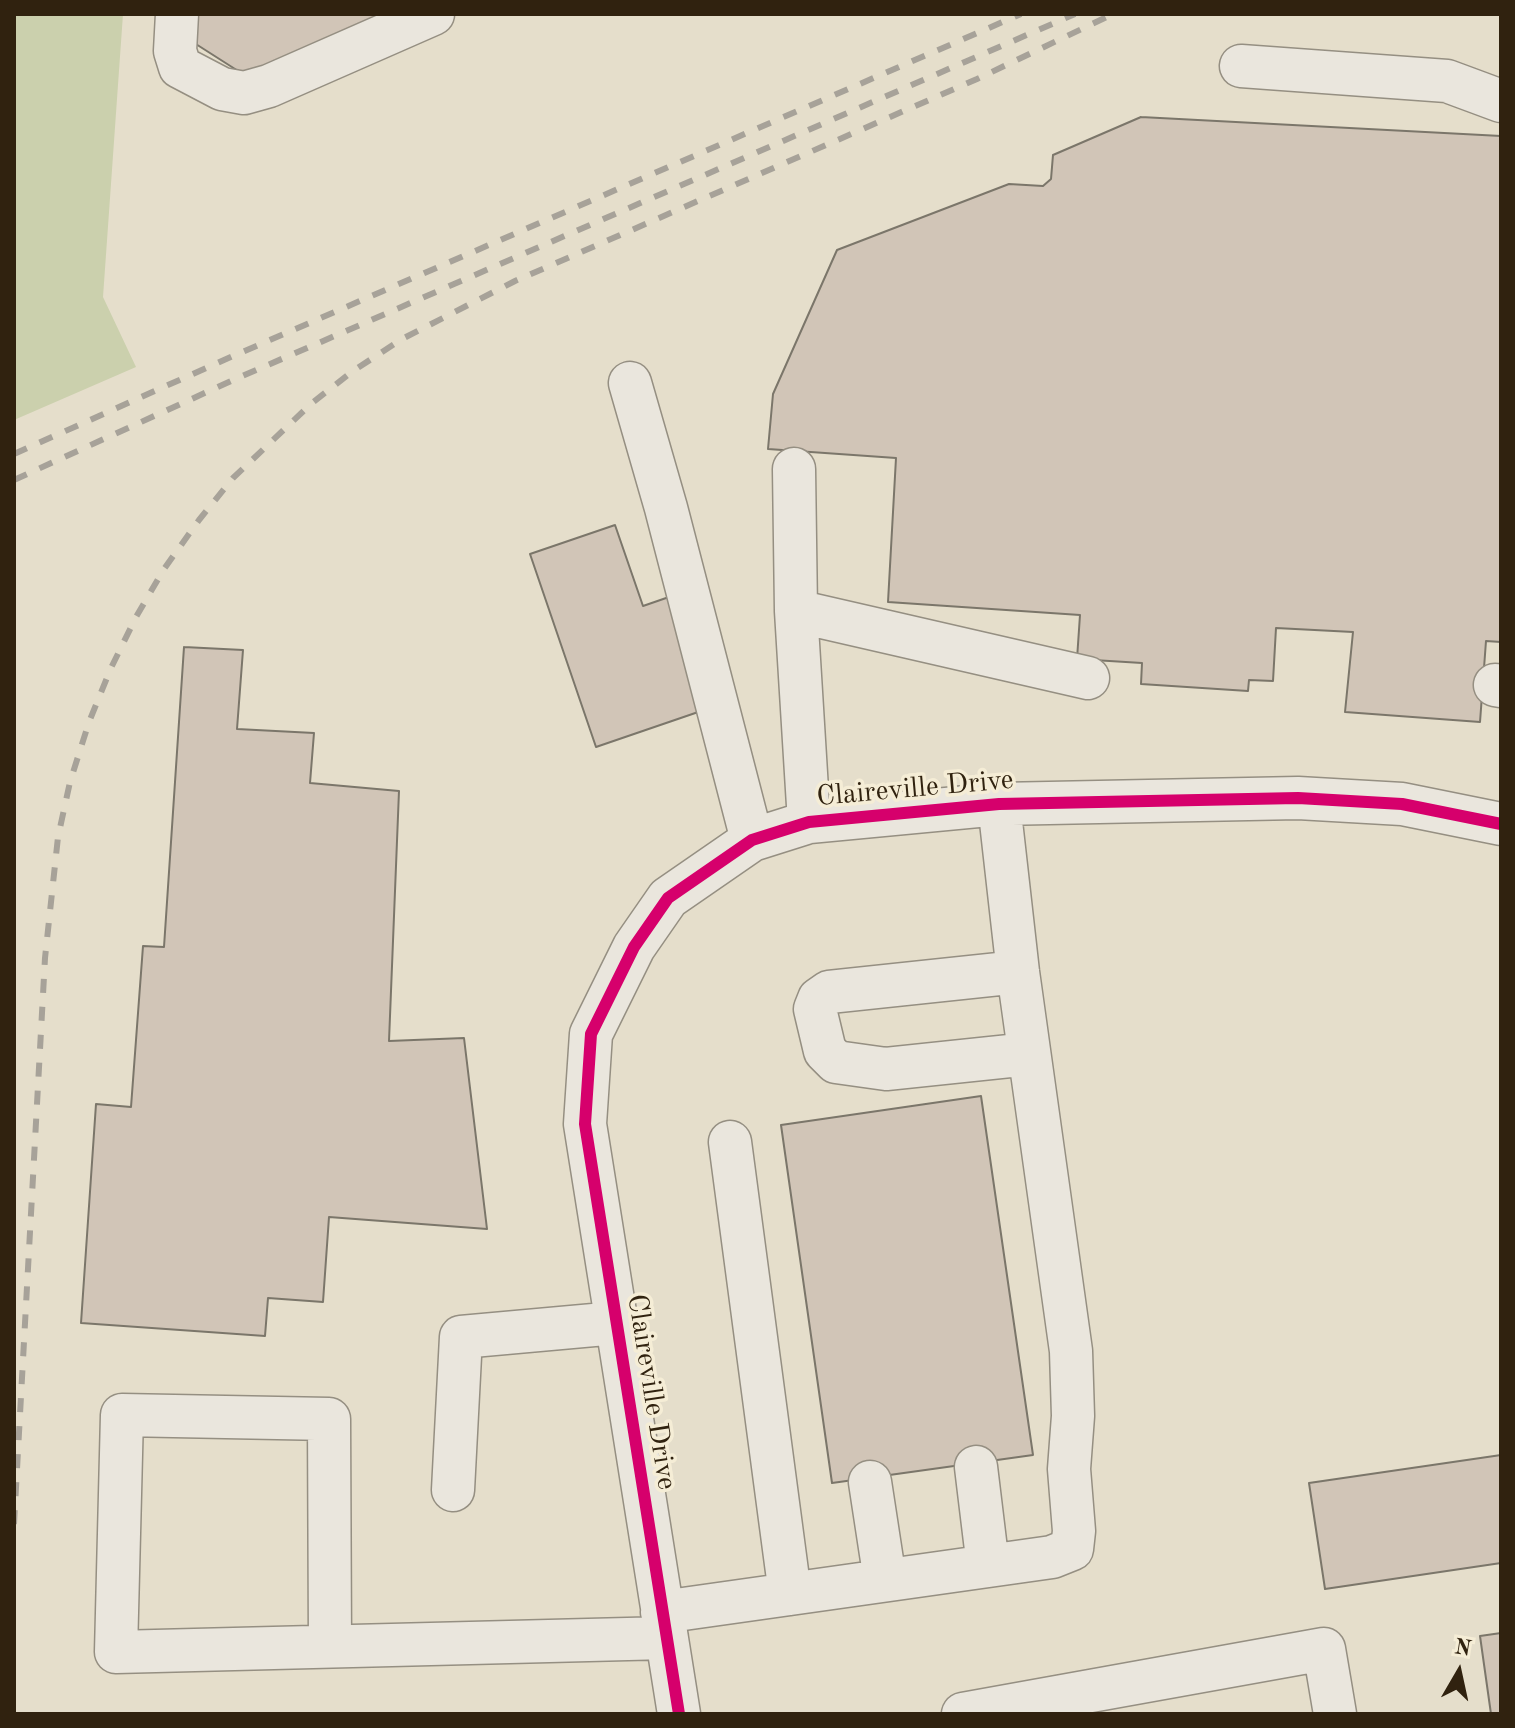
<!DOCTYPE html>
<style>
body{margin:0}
#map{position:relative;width:1515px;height:1728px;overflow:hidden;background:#e5decb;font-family:"Old Standard TT",serif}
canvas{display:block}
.frame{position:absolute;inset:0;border:16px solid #30220f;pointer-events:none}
.north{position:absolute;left:1419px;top:1632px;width:80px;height:80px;-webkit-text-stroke:6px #f5edd6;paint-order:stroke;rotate:9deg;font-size:22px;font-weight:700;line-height:32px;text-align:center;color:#30220f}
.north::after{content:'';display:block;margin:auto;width:28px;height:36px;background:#30220f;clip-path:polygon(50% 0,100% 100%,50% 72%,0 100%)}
</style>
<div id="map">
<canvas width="1515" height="1728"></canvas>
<div class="frame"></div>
<div class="north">N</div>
</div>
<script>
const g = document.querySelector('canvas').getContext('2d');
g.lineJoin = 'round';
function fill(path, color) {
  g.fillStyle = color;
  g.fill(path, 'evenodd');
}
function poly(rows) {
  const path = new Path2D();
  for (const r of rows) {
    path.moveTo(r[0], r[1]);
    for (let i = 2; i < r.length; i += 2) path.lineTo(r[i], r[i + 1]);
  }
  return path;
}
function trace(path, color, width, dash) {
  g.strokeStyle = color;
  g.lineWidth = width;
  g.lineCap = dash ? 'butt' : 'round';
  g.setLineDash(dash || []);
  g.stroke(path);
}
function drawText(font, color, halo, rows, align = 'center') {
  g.font = font + ' "Old Standard TT",serif';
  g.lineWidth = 7;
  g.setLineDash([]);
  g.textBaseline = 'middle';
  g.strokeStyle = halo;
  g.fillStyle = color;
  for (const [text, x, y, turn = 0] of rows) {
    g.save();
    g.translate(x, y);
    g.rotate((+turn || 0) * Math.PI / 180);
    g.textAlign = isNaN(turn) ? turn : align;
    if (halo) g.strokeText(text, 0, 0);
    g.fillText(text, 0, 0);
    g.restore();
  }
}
fill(poly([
 [14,14,123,14,103,297,136,367,14,420]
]), '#cbd0ad');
const building = poly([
 [190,14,383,14,246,76,188,39,190,14],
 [1141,117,1501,136,1501,642,1486,641,1480,722,1345,712,1353,632,1276,628,1273,681,1249,680,1248,691,1141,684,1142,663,1077,659,1080,615,888,602,896,458,768,449,773,394,837,250,1009,184,1043,186,1051,179,1053,155,1141,117],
 [615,525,643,606,669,597,707,709,596,747,530,554,615,525],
 [184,647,243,650,237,729,314,733,310,783,399,791,389,1041,464,1038,487,1229,329,1217,323,1302,268,1298,265,1336,81,1323,96,1104,131,1107,143,946,164,947,184,647],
 [981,1096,1033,1455,832,1483,781,1125,981,1096],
 [1501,1455,1501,1563,1325,1589,1309,1483,1501,1455],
 [1501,1633,1501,1714,1491,1714,1480,1636,1501,1633]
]);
fill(building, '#d1c5b7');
trace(building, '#7b766a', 2);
const minor = poly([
 [177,14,175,51,180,67,222,89,244,93,269,86,433,14],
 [1241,66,1447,81,1501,101],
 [630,383,666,508,752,840],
 [794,469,796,611,809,822],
 [796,611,1088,678],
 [1495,685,1501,686],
 [1018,972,829,992,819,999,815,1009,825,1051,836,1062,886,1069,1029,1054],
 [730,1142,790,1594],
 [976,1467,988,1566],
 [870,1482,885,1580],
 [453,1490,461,1337,616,1323],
 [662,1612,1052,1557,1072,1549,1074,1531,1069,1469,1073,1416,1071,1351,1018,972,999,804],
 [330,1646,329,1419,122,1415,116,1652,667,1638],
 [679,1714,585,1124,591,1034,634,947,668,898,752,840,809,822,999,804,1298,798,1402,804,1501,824],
 [963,1714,1324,1649,1335,1714]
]);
trace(minor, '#958f82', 45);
trace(minor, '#eae6dd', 42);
trace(poly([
 [14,454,224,360,1021,14],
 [14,480,231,381,1075,14],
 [14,1524,45,958,58,837,70,782,89,722,111,668,136,617,164,569,199,520,233,478,312,403,353,371,402,339,515,281,977,79,1113,14]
]), '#a7a299', 6, [14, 14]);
trace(poly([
 [679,1714,585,1124,591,1034,634,947,668,898,752,840,809,822,999,804,1298,798,1402,804,1501,824]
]), '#d6006c', 12);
drawText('28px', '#30220f', '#f5edd6', [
 ["Claireville Drive",915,789,-5],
 ["Claireville Drive",651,1392,81]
]);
</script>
